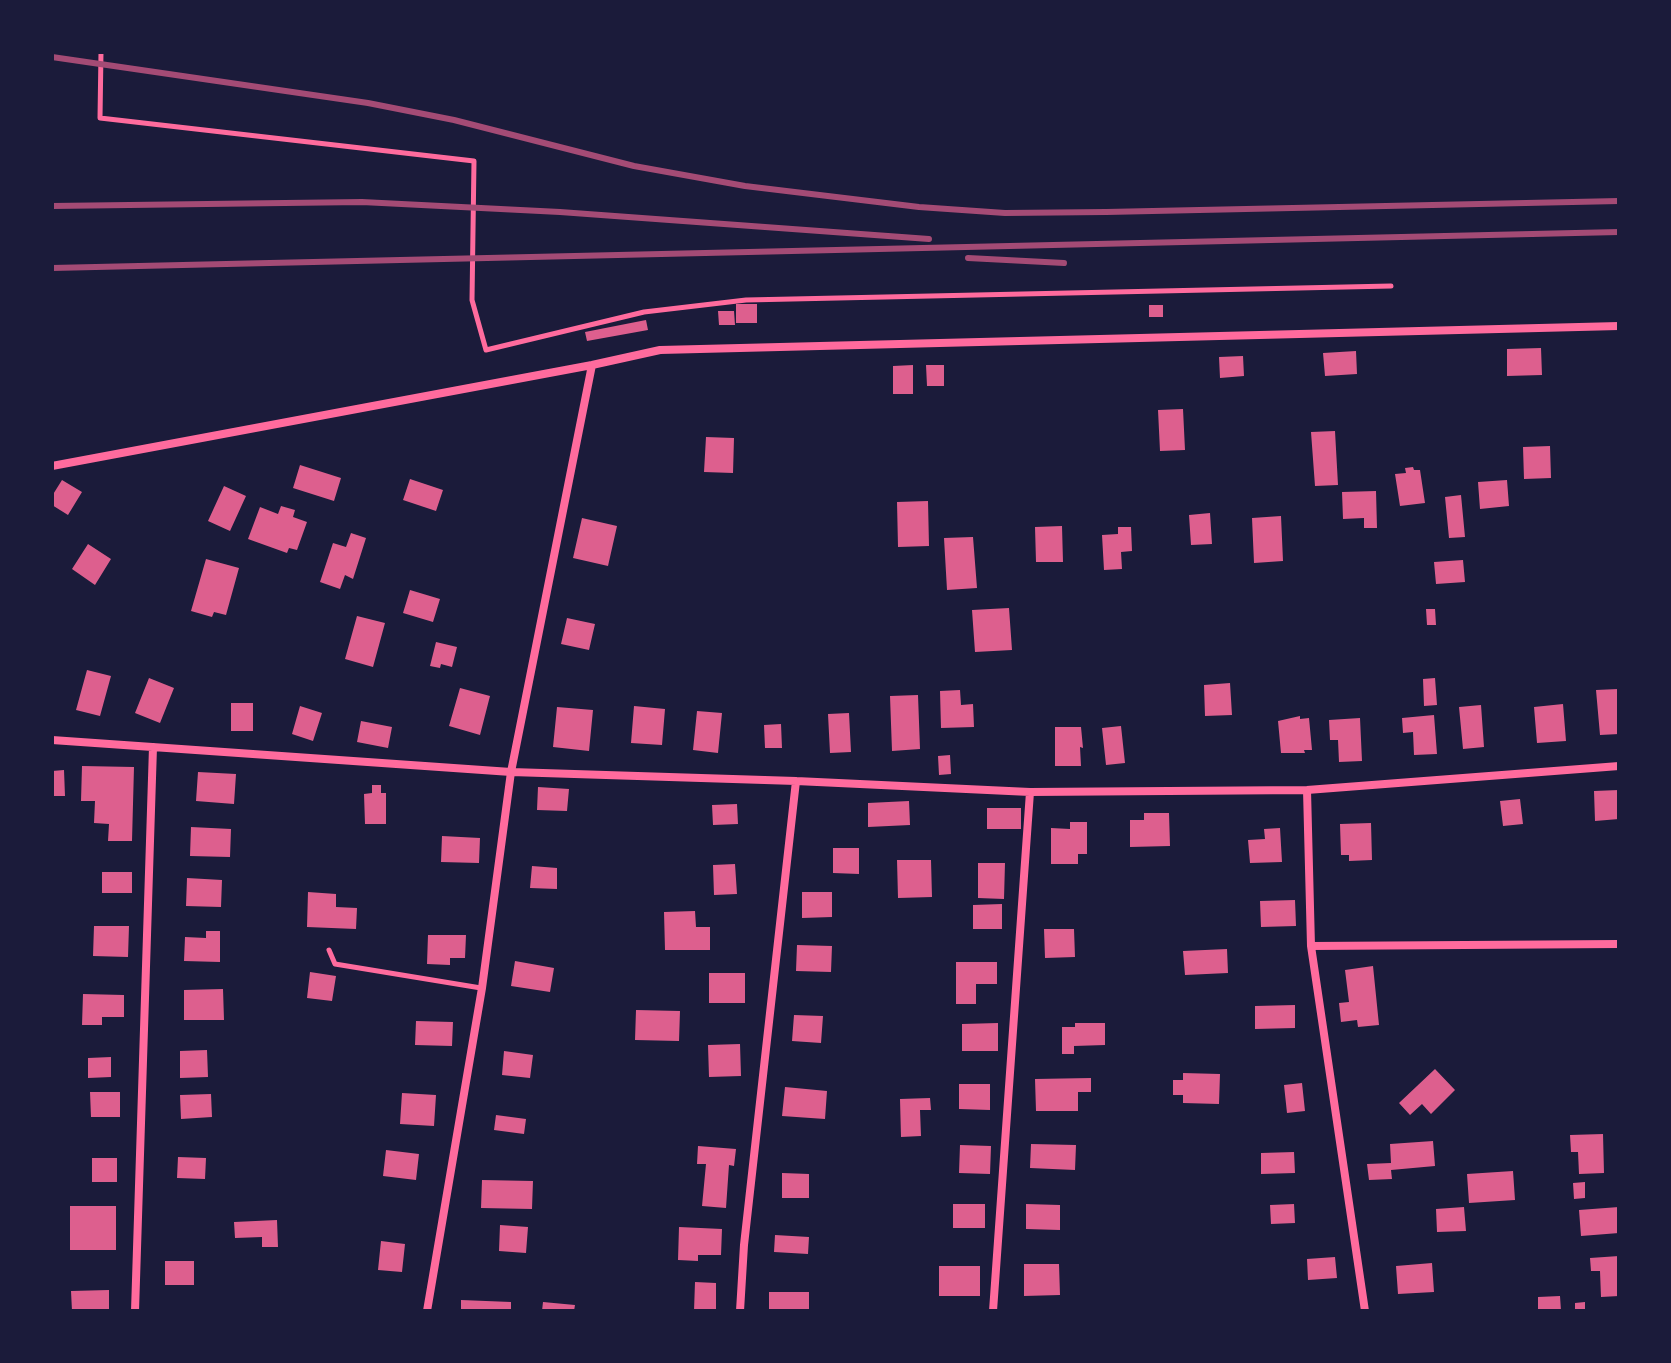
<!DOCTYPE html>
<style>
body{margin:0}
#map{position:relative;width:1671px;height:1363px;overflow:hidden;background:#1b1b3a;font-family:Raleway,sans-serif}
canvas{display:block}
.frame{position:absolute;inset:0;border:54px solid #1b1b3a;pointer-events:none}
</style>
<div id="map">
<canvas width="1671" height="1363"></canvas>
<div class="frame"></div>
</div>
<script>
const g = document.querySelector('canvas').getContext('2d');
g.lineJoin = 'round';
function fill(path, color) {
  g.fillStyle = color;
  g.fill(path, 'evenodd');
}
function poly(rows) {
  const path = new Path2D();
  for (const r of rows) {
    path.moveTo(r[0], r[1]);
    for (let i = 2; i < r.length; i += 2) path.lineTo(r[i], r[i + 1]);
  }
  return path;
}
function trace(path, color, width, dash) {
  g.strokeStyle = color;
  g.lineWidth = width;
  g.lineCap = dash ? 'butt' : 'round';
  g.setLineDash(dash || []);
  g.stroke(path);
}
fill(poly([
 [736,304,757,304,757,323,736,323],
 [1149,305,1163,305,1163,317,1149,317],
 [718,311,734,311,735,325,719,325],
 [646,320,648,330,587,341,585,332],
 [1541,348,1542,375,1507,376,1507,349],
 [1356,351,1357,374,1325,376,1323,353],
 [1243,356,1244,376,1220,378,1219,357],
 [913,365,913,394,893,394,893,366],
 [926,365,944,365,944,386,927,386],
 [1183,409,1185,450,1160,451,1158,410],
 [1335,431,1338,485,1315,486,1311,432],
 [706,437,734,438,733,473,704,472],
 [1550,446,1551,478,1524,479,1523,447],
 [300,465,341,478,334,501,293,488],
 [1413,467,1414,470,1420,470,1425,503,1400,506,1395,474,1406,473,1405,468],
 [410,479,443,490,436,511,403,500],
 [62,480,82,492,68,515,52,505,52,496],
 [1507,480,1509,506,1480,509,1478,482],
 [224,486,246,496,230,531,208,521],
 [1376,491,1377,528,1364,528,1364,518,1343,519,1342,492],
 [1461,495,1465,537,1449,538,1445,497],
 [928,501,929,546,898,547,897,502],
 [281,506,295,510,293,517,307,522,297,550,289,548,287,553,248,539,260,507,278,514],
 [1210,513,1212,544,1191,545,1189,515],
 [1281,516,1283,561,1254,563,1252,518],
 [582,518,617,526,608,566,573,558],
 [1062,526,1063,562,1036,562,1035,527],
 [1118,527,1131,527,1132,551,1121,552,1122,569,1104,570,1102,535,1118,534],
 [351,533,366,538,353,579,345,575,340,589,320,582,333,543,346,547],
 [973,537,977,588,947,590,944,538],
 [88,544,111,559,95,585,72,569],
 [206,559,239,568,226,615,214,612,212,617,191,611],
 [1463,560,1465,582,1436,584,1434,562],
 [410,590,440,599,433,622,403,613],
 [1009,608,1012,650,975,652,972,610],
 [1426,609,1435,609,1436,625,1427,625],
 [357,616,385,623,373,667,345,659],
 [567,618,595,624,589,650,561,644],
 [436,642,457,647,452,667,441,664,440,668,430,666],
 [87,670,111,676,100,716,76,710],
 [149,678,174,688,160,723,135,713],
 [1435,678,1437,705,1424,706,1423,679],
 [1230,683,1232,715,1205,716,1204,685],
 [460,688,490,696,480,735,449,726],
 [1618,689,1619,734,1600,735,1596,690],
 [960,690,961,705,973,704,974,727,941,728,940,691],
 [918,695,920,749,892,751,890,696],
 [231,703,253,703,253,731,231,731],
 [1563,704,1566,741,1537,743,1534,707],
 [1481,705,1484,747,1463,749,1459,707],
 [300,706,322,713,313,741,292,734],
 [634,706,665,709,662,745,631,743],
 [557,707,593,710,589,751,553,747],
 [697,711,722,713,718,753,693,750],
 [849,713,851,752,830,753,828,714],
 [1434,715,1437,754,1414,755,1413,732,1403,733,1402,718],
 [1300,716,1300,719,1309,718,1312,750,1304,750,1305,753,1281,753,1278,721],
 [1360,718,1362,761,1339,762,1338,740,1330,740,1329,720],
 [361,721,392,727,388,748,357,742],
 [781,724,782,748,765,748,764,725],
 [1121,726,1125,763,1106,765,1102,728],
 [1055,727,1081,727,1083,748,1080,747,1081,766,1055,766],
 [950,755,951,774,939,775,938,756],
 [82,766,134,767,132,841,108,841,109,824,94,823,95,801,81,801],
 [64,770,65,796,52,796,52,771],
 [198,772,236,774,234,804,196,801],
 [372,785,381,785,381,793,386,793,386,824,365,824,364,794,372,793],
 [538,787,569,789,567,811,537,810],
 [1619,790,1619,819,1595,821,1594,791],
 [1520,799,1523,824,1503,826,1500,801],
 [909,801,910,825,868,827,868,803],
 [737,804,738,824,713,825,712,805],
 [987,808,1021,808,1021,829,987,829],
 [1144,813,1169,813,1170,846,1130,847,1130,820,1144,820],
 [1070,822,1087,822,1087,854,1078,854,1078,864,1051,864,1051,828,1070,829],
 [1371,823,1372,860,1349,861,1349,855,1341,855,1340,824],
 [191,827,231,829,230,857,190,856],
 [1280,828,1282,862,1250,863,1248,840,1265,839,1264,829],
 [442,836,480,838,479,863,441,862],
 [833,848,859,848,859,874,833,873],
 [897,860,931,860,932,897,898,898],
 [978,863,1005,863,1004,899,978,898],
 [735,864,737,894,714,895,713,865],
 [532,866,557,868,557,889,530,888],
 [102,872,132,872,132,893,102,893],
 [187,878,222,880,221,907,186,906],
 [308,892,336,894,336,907,357,908,356,929,307,927],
 [802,892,832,892,832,917,802,918],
 [1295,900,1296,926,1261,927,1260,901],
 [1002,904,1002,929,973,929,973,905],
 [695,911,696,927,710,927,710,950,665,950,664,912],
 [94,926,129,926,128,957,93,956],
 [1044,929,1074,929,1075,957,1045,958],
 [206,931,220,931,220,962,184,961,185,937,206,938],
 [428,935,466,935,465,958,450,958,450,965,427,964],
 [797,945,832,946,831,972,796,971],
 [1227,949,1228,973,1185,975,1183,951],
 [515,961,554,968,550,992,511,986],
 [956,962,997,962,997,984,976,984,976,1004,956,1004],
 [1373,966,1379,1025,1358,1027,1357,1020,1341,1022,1339,1003,1349,1002,1345,970],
 [310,972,336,976,332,1001,307,998],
 [709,973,745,973,745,1003,709,1003],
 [223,989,224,1020,184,1020,184,990],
 [83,994,124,995,124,1017,102,1017,102,1025,82,1025],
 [1295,1005,1295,1028,1255,1029,1255,1006],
 [636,1010,680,1011,679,1041,635,1040],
 [794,1015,823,1016,821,1043,792,1041],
 [416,1021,453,1022,452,1046,415,1045],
 [998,1023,998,1051,962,1051,962,1024],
 [1075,1023,1105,1023,1105,1045,1074,1046,1074,1054,1062,1054,1062,1027,1075,1027],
 [740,1044,741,1076,709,1077,708,1045],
 [207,1050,208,1077,180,1078,180,1051],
 [504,1051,533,1055,530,1078,502,1075],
 [111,1057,111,1077,88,1078,88,1058],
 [1435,1069,1455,1090,1431,1114,1422,1104,1410,1115,1399,1103],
 [1183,1073,1220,1074,1219,1104,1183,1103,1183,1095,1173,1095,1173,1080,1183,1080],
 [1091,1078,1091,1092,1078,1092,1078,1111,1036,1111,1035,1079],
 [1302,1083,1305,1111,1287,1113,1284,1085],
 [959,1084,990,1084,990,1110,959,1109],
 [785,1087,827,1091,825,1119,782,1116],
 [90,1092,120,1092,120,1117,91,1117],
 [402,1093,436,1095,434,1126,400,1124],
 [211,1094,212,1117,181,1119,180,1095],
 [930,1098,931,1110,920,1110,921,1136,901,1137,900,1099],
 [496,1115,526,1119,524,1134,494,1130],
 [1603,1134,1604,1173,1579,1174,1578,1152,1571,1152,1570,1135],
 [1433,1141,1435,1166,1391,1170,1392,1179,1369,1180,1367,1164,1391,1163,1390,1144],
 [1031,1144,1076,1145,1075,1170,1030,1168],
 [960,1145,991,1146,990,1174,959,1173],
 [698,1146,736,1149,734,1166,729,1165,726,1208,702,1206,706,1164,697,1164],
 [386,1150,419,1154,416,1180,383,1176],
 [1294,1152,1295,1173,1261,1174,1261,1153],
 [178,1157,206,1158,205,1179,177,1178],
 [92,1158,117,1158,117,1182,92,1182],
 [1513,1171,1515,1200,1469,1203,1467,1174],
 [782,1173,809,1174,809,1198,782,1198],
 [482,1180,533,1181,532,1209,481,1208],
 [1585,1182,1585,1198,1574,1199,1573,1183],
 [953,1204,985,1204,985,1228,953,1228],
 [1026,1204,1060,1205,1060,1230,1026,1229],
 [1294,1204,1295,1223,1271,1224,1270,1205],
 [70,1206,116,1206,116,1250,70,1250],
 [1464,1207,1466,1231,1437,1232,1436,1209],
 [1619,1207,1619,1233,1581,1236,1579,1210],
 [277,1220,278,1247,262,1247,262,1237,235,1238,234,1222],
 [500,1225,528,1227,526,1253,499,1251],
 [679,1227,722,1229,721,1255,698,1255,698,1261,678,1260],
 [775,1235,809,1237,808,1254,774,1252],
 [381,1241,405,1244,402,1272,378,1270],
 [1619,1256,1619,1296,1601,1297,1600,1271,1591,1271,1590,1258],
 [1335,1257,1337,1278,1308,1280,1307,1259],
 [165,1261,194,1261,194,1285,165,1285],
 [1432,1263,1434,1292,1398,1294,1396,1266],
 [1024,1264,1059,1264,1060,1295,1024,1296],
 [939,1266,980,1266,980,1296,939,1296],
 [695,1282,716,1283,716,1311,694,1311],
 [109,1290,109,1311,72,1311,71,1291],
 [769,1292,809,1292,809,1311,769,1311],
 [1560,1296,1561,1311,1538,1311,1538,1297],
 [461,1300,511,1302,511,1311,461,1311],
 [543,1302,575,1305,574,1311,542,1311],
 [1585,1302,1585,1311,1575,1311,1575,1303]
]), '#dd5f8e');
trace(poly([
 [101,52,100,118,474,161,472,300,486,350,644,312,746,300,1391,286],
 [329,950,335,964,481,988]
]), '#ff6b9d', 5);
trace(poly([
 [52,466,592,365,660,350,1619,326],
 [52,740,511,772,796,781,1030,792,1307,790,1619,766],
 [1307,790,1311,946,1365,1311],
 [1311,946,1619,944],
 [135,1311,153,747],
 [427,1311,482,988,511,772,592,365],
 [740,1311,744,1245,796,781],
 [993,1311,1030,792]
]), '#ff6b9d', 8);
trace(poly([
 [52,57,368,103,454,120,634,166,745,186,919,207,1005,213,1106,212,1619,201],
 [52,206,362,202,560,212,929,239],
 [968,258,1064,263],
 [52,268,1619,232]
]), '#a44b75', 6);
</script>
